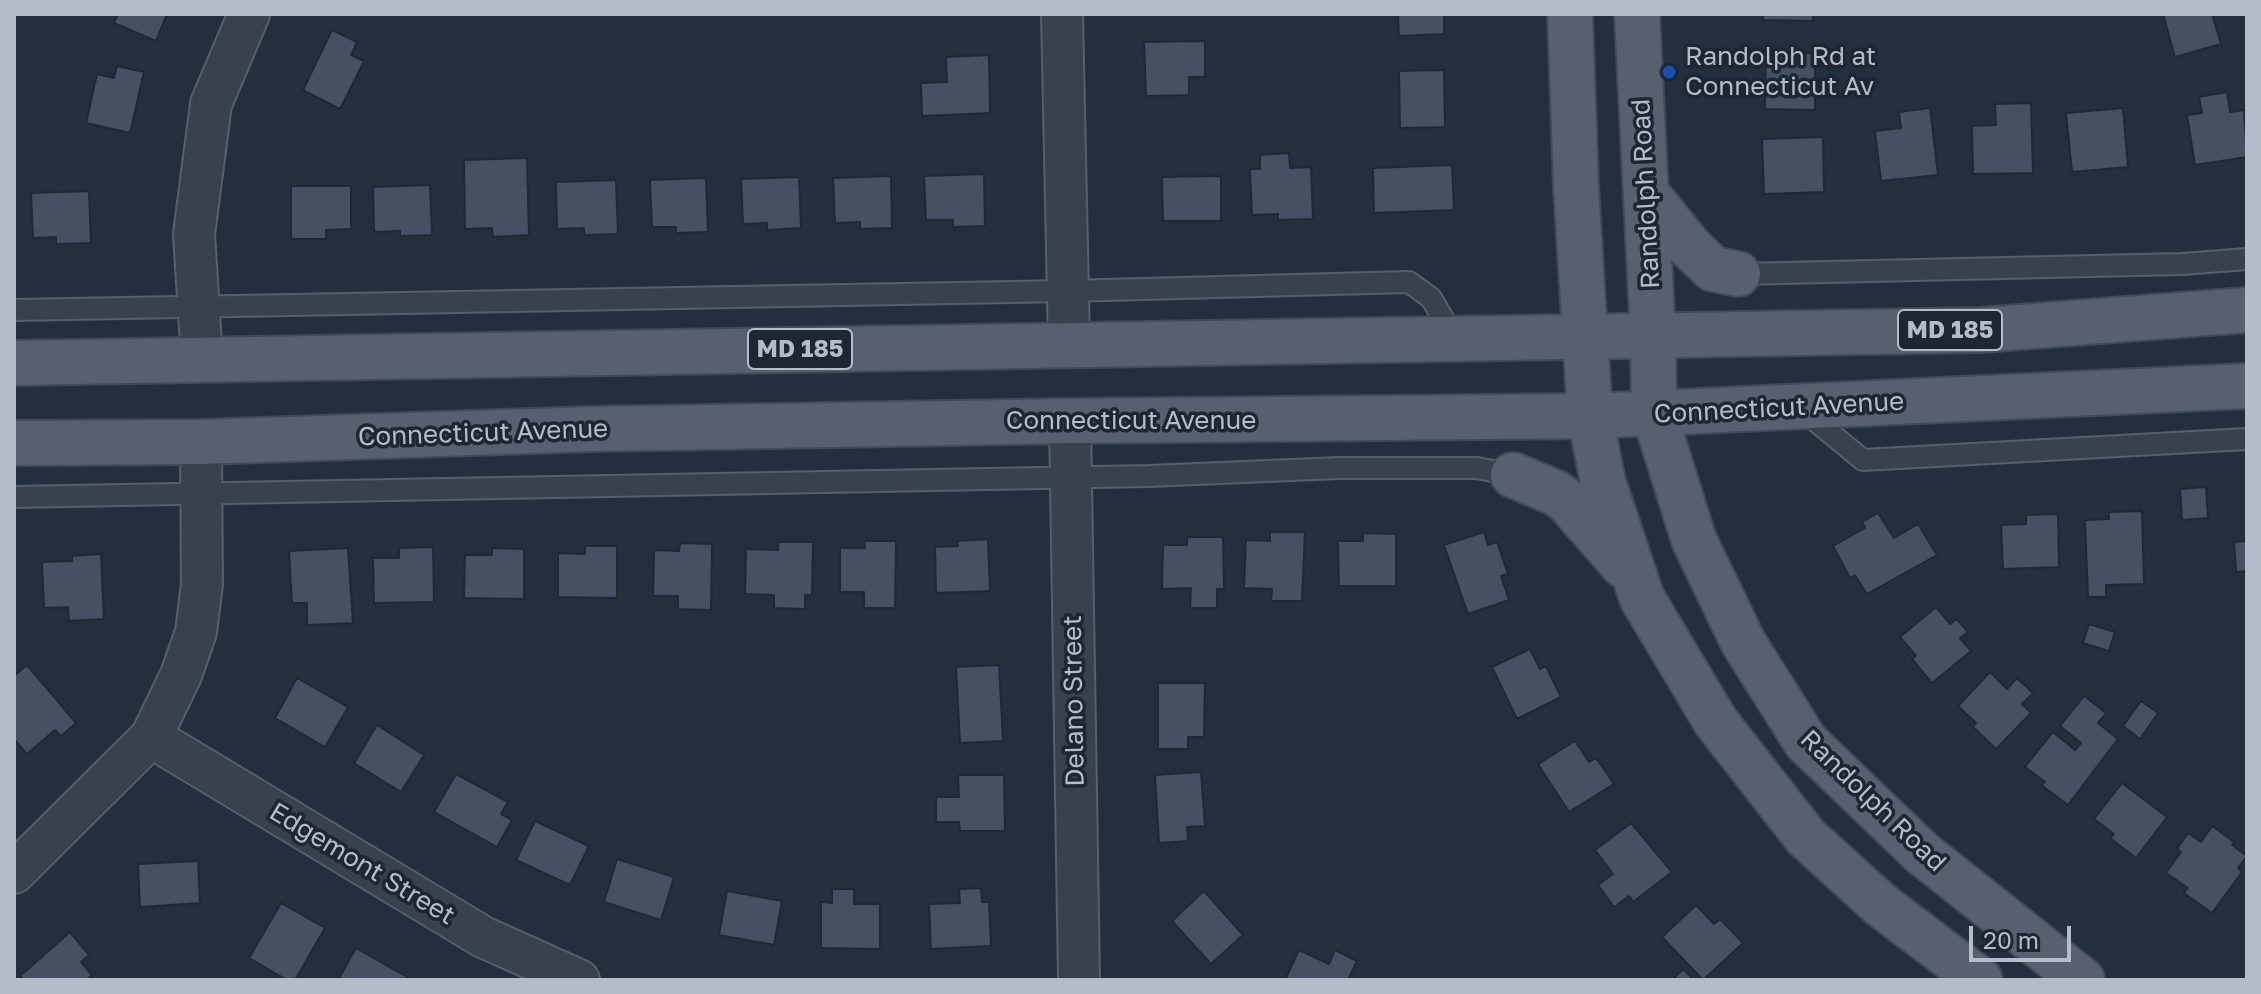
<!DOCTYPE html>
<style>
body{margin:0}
#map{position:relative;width:2261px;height:994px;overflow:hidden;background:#242f3e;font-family:"Golos Text",sans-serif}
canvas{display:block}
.frame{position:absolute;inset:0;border:16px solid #b4bcc9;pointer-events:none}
.scale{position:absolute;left:1969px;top:926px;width:102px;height:36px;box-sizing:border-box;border:4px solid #b4bcc9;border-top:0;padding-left:10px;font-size:24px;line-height:28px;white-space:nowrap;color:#b4bcc9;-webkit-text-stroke:6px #1d2633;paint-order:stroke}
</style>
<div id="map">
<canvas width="2261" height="994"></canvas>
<div class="frame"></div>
<div class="scale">20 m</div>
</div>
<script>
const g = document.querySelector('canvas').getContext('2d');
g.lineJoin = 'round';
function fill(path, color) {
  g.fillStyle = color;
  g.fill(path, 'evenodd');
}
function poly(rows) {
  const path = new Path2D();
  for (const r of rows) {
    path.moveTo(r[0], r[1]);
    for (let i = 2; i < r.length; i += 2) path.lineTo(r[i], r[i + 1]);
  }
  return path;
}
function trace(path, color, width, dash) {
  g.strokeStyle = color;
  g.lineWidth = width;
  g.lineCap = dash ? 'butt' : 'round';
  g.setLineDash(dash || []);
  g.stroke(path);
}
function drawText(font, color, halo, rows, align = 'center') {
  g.font = font + ' "Golos Text",sans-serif';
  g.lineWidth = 7;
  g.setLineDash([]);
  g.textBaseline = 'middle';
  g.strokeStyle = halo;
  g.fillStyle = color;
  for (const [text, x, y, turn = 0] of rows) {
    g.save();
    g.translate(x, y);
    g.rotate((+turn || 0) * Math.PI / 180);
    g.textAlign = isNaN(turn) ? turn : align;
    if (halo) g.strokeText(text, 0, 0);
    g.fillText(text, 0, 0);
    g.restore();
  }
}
const building = poly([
 [118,14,167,14,156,41,114,23,118,14],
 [1398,14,1444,14,1444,34,1399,36,1398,14],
 [1763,14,1813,14,1813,21,1763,20,1763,14],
 [2163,14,2212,14,2221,44,2175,57,2163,14],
 [332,30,357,42,351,55,364,61,340,109,303,90,332,30],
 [1205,41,1205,77,1189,77,1189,95,1146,96,1144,42,1205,41],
 [1766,53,1815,53,1815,110,1765,109,1766,53],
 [989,55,990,113,922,116,921,83,947,82,946,57,989,55],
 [117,66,144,72,130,133,86,123,97,74,114,78,117,66],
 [1444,70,1445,127,1400,128,1399,71,1444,70],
 [2227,92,2230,112,2244,110,2247,157,2195,165,2187,115,2202,113,2199,97,2227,92],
 [2031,103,2033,173,1973,174,1972,126,1996,125,1995,104,2031,103],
 [1930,108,1938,175,1881,181,1875,131,1901,128,1899,112,1930,108],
 [2123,108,2128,167,2072,172,2066,113,2123,108],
 [1823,137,1824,192,1764,194,1762,139,1823,137],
 [1289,153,1290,168,1311,167,1313,219,1278,220,1278,214,1252,215,1250,169,1260,169,1260,155,1289,153],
 [527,158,529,235,493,237,492,228,465,229,464,160,527,158],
 [1452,165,1454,210,1374,213,1373,168,1452,165],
 [984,174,985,226,953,227,953,220,926,220,924,176,984,174],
 [891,176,892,228,860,229,860,222,835,223,833,178,891,176],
 [1221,176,1221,221,1163,221,1162,177,1221,176],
 [799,177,801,228,767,230,767,223,743,224,741,179,799,177],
 [706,178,708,232,676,233,676,227,652,227,650,180,706,178],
 [616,180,618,234,584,235,584,228,557,229,556,182,616,180],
 [430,185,432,235,400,236,400,231,374,232,373,187,430,185],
 [291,186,351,186,351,229,326,230,326,239,291,239,291,186],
 [89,191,91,243,56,244,56,237,33,238,31,193,89,191],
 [2206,487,2208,518,2182,520,2180,489,2206,487],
 [2142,511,2144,584,2106,585,2106,597,2088,597,2085,520,2109,519,2109,512,2142,511],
 [1878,513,1894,538,1918,524,1937,555,1867,594,1855,575,1850,578,1849,576,1833,546,1865,528,1862,522,1878,513],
 [2058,514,2059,567,2003,569,2001,525,2026,524,2026,515,2058,514],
 [1270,532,1305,532,1302,601,1271,601,1272,589,1244,588,1246,540,1270,541,1270,532],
 [1484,532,1488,545,1497,542,1508,574,1501,576,1509,600,1468,614,1444,545,1484,532],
 [1363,533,1396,534,1396,586,1339,586,1338,541,1363,541,1363,533],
 [1187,537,1223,537,1224,589,1217,589,1217,608,1190,608,1191,588,1162,589,1163,545,1187,545,1187,537],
 [988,539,990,591,936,593,935,547,958,546,957,541,988,539],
 [864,541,896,541,895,608,864,608,864,592,840,592,840,548,865,548,864,541],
 [2247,541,2247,571,2236,572,2234,542,2247,541],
 [778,542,813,542,812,595,805,595,805,609,774,608,774,595,745,594,746,549,778,550,778,542],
 [680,543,712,544,711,610,678,609,678,596,653,596,654,550,679,551,680,543],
 [585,546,617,546,617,598,558,597,558,553,585,554,585,546],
 [433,547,434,602,374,603,373,558,399,558,399,548,433,547],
 [348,548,353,623,307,625,307,603,292,603,289,551,348,548],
 [492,548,524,549,524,599,464,598,465,555,492,555,492,548],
 [101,554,104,619,69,621,68,607,44,608,42,562,72,561,72,556,101,554],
 [1936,607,1950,624,1957,619,1968,632,1960,638,1971,651,1932,683,1912,659,1916,656,1900,637,1936,607],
 [2089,624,2115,632,2109,651,2083,643,2089,624],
 [1530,649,1540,669,1546,666,1561,697,1517,719,1492,667,1530,649],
 [27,665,76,723,61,736,55,730,27,754,14,739,14,676,27,665],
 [999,665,1003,741,960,743,956,667,999,665],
 [1990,672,2007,689,2017,678,2033,693,2022,704,2031,713,1996,749,1973,727,1976,723,1958,706,1990,672],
 [297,678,348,707,325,747,275,718,297,678],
 [1158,683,1205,683,1204,737,1188,737,1188,749,1158,749,1158,683],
 [2084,696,2106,713,2098,723,2118,739,2068,805,2041,785,2045,782,2025,767,2053,732,2075,750,2081,743,2060,726,2084,696],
 [2141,701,2158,713,2140,739,2123,726,2141,701],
 [377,725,424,755,401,792,354,763,377,725],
 [1575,741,1589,762,1596,758,1614,784,1569,812,1538,764,1575,741],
 [1201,772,1205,826,1187,827,1188,841,1159,843,1155,775,1201,772],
 [456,774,508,802,501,814,512,820,497,847,434,812,456,774],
 [958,775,1004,775,1005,831,960,831,959,822,936,822,936,797,959,797,958,775],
 [2122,783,2167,817,2136,858,2110,838,2114,834,2094,819,2122,783],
 [535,821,589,846,570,885,516,860,535,821],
 [1631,823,1672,872,1633,902,1629,896,1614,907,1598,885,1613,874,1595,850,1631,823],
 [2212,826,2234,842,2232,845,2247,856,2238,868,2242,872,2212,913,2184,893,2188,888,2166,873,2181,852,2177,849,2188,833,2201,842,2212,826],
 [617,859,674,877,661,920,604,902,617,859],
 [198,861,200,903,140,907,138,864,198,861],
 [981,888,982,902,989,902,991,946,931,949,929,904,960,903,959,889,981,888],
 [832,889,854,889,854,904,880,904,880,949,821,948,821,902,832,903,832,889],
 [727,891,782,901,774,945,719,935,727,891],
 [1204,891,1243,935,1211,964,1172,921,1204,891],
 [281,903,325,928,295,980,287,980,249,958,281,903],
 [1696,905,1714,924,1720,919,1743,943,1703,980,1662,937,1696,905],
 [70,932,89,955,81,962,92,975,87,980,24,980,20,976,70,932],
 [356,948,407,977,405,980,338,980,356,948],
 [1299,950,1329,964,1335,950,1357,961,1348,980,1285,980,1299,950],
 [1683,969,1694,980,1672,980,1683,969]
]);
fill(building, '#455162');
trace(building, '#1f2835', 2);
const lane = poly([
 [1738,274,2182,264,2247,259],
 [14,310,1067,291,1409,282,1431,298,1455,339],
 [1802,410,1863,460,2247,439],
 [14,497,1149,476,1339,468,1477,468,1513,475]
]);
const street = poly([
 [1062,14,1069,344],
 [202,361,194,234,211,104,249,14],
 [1070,421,1079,980],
 [151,737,483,937,579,980],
 [14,873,151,737,181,675,196,632,202,584,201,442]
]);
const primary = poly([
 [1570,14,1576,187,1590,416,1603,482,1642,598,1716,722,1806,837,1881,905,1980,980],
 [1637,14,1653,337,1654,413,1694,540,1743,642,1806,742,1922,853,2082,980],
 [1646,193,1690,247,1713,269,1738,274],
 [14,363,1980,330,2247,310],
 [14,443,201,442,592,429,1070,421,1590,416,2247,386],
 [1513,475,1556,493,1567,501,1623,565]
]);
trace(lane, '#565f6c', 24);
trace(street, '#565f6c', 44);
trace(primary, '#414a57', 48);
trace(lane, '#38414e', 20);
trace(street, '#38414e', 40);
trace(primary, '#56606e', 44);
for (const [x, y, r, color] of [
 [1669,72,8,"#1a4fb4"]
]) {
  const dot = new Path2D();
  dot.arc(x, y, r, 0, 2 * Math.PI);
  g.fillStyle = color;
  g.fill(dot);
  trace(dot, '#1d2633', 3);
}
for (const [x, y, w] of [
 [1950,330,104],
 [800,349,104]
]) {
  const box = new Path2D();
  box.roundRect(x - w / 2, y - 20, w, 40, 6);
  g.fillStyle = '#1d2633';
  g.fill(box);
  trace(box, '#b4bcc9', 2);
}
drawText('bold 24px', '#b4bcc9', null, [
 ["MD 185",1950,330],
 ["MD 185",800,349]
]);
drawText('26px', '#b4bcc9', '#1d2633', [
 ["Randolph Rd at",1685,57],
 ["Connecticut Av",1685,87]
], 'left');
drawText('26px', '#b4bcc9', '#1d2633', [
 ["Randolph Road",1646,194,-93],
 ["Connecticut Avenue",1779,408,-3],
 ["Connecticut Avenue",1131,421],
 ["Connecticut Avenue",483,433,-2],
 ["Delano Street",1074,701,-91],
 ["Randolph Road",1873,801,44],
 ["Edgemont Street",362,864,31]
]);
</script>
